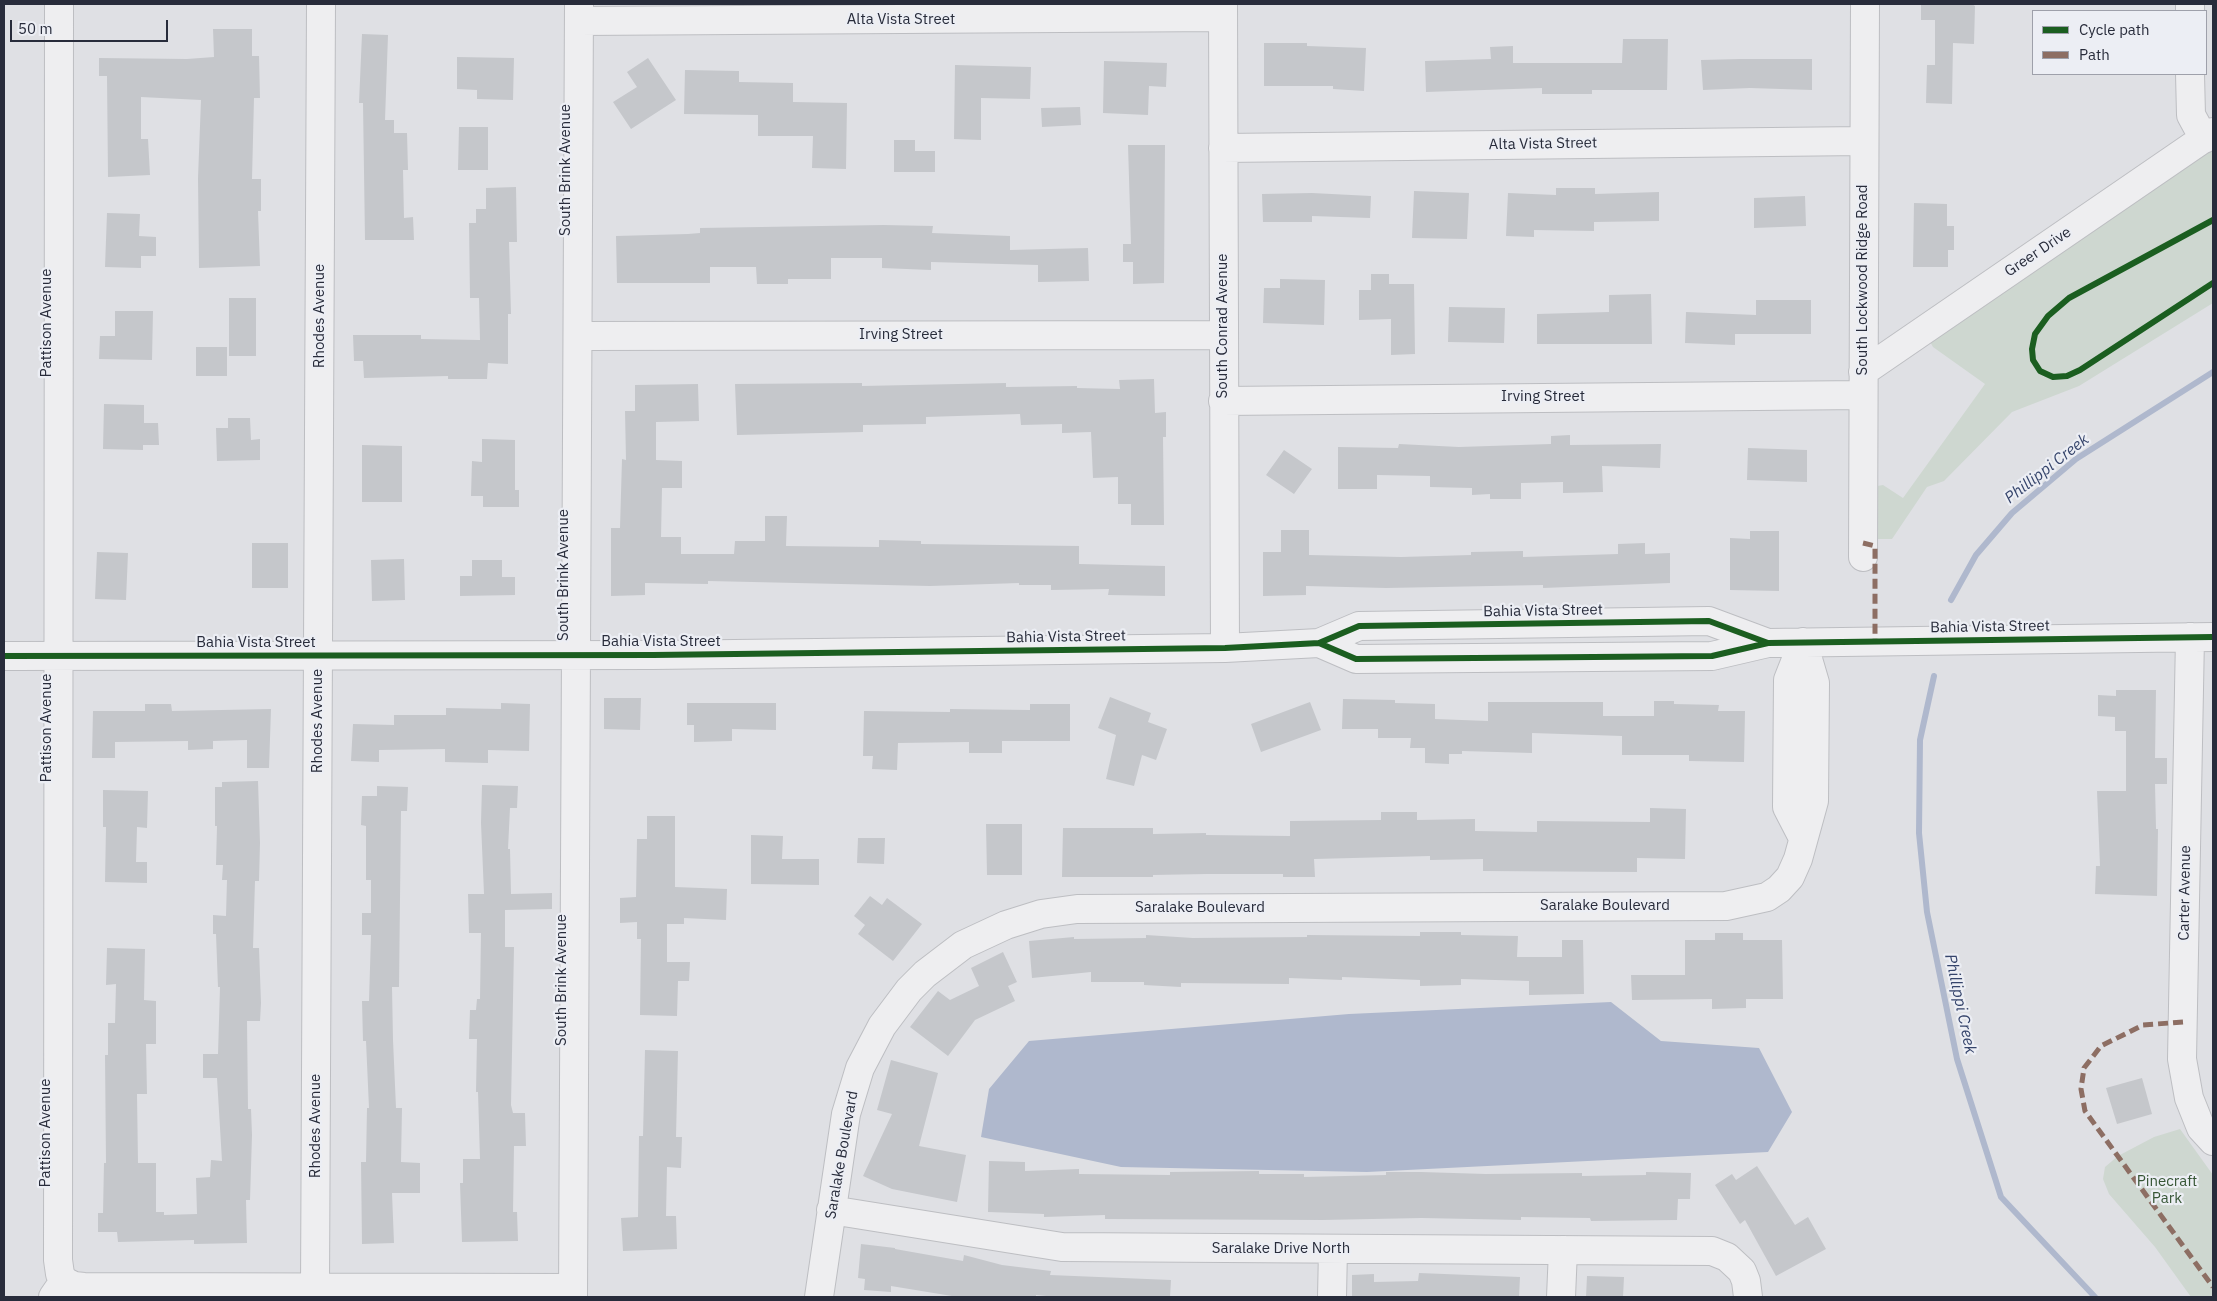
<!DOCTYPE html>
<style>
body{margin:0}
#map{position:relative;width:2217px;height:1301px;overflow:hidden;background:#dfe0e4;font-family:"IBM Plex Sans",sans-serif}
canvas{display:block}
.frame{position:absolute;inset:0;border:5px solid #282c3b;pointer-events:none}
.legend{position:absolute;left:2032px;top:10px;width:175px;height:65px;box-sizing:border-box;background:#eceef4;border:1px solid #9ea0aa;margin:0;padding:6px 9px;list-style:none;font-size:15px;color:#282c3b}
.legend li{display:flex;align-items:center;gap:10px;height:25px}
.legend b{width:25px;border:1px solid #9ea0aa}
.scale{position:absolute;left:10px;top:20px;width:158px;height:22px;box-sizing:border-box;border:2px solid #282c3b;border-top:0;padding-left:6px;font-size:15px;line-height:18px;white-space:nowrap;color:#282c3b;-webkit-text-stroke:4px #eceef4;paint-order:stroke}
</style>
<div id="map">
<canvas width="2217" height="1301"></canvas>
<div class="frame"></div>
<ul class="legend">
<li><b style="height:6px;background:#1b5e20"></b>Cycle path</li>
<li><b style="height:6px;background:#8d6e63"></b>Path</li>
</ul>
<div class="scale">50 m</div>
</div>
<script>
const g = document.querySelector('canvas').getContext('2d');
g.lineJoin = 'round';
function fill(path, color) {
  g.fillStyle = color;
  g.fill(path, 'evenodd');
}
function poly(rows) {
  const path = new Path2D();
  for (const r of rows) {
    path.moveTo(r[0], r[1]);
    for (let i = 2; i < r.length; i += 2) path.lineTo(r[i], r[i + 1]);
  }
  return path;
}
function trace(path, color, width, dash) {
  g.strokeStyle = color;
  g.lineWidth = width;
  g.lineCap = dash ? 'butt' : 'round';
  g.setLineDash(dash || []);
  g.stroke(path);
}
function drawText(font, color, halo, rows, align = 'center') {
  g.font = font + ' "IBM Plex Sans",sans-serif';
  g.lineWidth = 4.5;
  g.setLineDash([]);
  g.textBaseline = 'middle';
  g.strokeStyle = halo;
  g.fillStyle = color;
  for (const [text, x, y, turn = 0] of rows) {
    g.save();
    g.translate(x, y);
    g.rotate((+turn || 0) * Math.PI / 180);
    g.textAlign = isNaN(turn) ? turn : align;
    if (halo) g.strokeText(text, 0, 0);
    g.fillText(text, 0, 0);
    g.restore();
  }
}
fill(poly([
 [2213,143,2213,303,2079,386,2012,412,1944,481,1927,487,1892,539,1872,539,1872,487,1883,485,1903,498,1985,384,1933,347,1928,338],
 [2180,1129,2213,1175,2213,1297,2191,1297,2155,1247,2109,1194,2103,1179,2105,1167,2118,1156,2154,1137]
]), '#ced7d0');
fill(poly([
 [1611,1002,1661,1041,1759,1048,1792,1112,1768,1152,1367,1172,1121,1167,981,1137,989,1089,1029,1041,1349,1014]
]), '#afb8cd');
trace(poly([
 [1951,600,1976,555,2012,513,2076,459,2213,372],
 [1934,676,1920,740,1919,833,1927,912,1957,1059,2001,1197,2095,1297]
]), '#afb8cd', 6);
fill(poly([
 [1921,4,1972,4,1975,6,1974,44,1953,43,1952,104,1926,103,1927,65,1935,65,1935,20,1921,20],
 [213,29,252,29,252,56,259,56,260,98,254,98,252,179,261,179,261,211,258,211,260,266,199,268,198,178,201,100,141,97,141,139,148,139,150,175,108,177,107,76,99,76,99,58,187,59,214,57],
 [362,34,388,35,385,120,394,120,394,133,407,133,408,170,403,170,404,218,413,217,414,240,365,240,363,103,359,103],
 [1623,39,1668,39,1667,90,1592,90,1592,94,1542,94,1542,88,1426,92,1425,61,1491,59,1490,47,1513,46,1513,63,1622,63],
 [1264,43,1307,43,1307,46,1366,48,1364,91,1333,89,1333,86,1264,86],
 [457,57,514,58,513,100,477,99,477,90,457,89],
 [648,58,676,100,631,129,613,102,637,87,627,72],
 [1740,59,1812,59,1812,90,1750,88,1703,90,1701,60],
 [1104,61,1167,63,1166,87,1149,86,1148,115,1103,113],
 [955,65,1031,67,1030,99,981,98,981,140,954,139],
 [685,70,739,71,739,82,793,83,793,102,847,103,846,169,812,168,813,136,758,136,758,115,684,114],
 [1080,107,1081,125,1042,127,1041,108],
 [459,127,488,127,488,170,458,170],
 [894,140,915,140,915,151,935,151,935,172,894,172],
 [1128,145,1165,145,1164,283,1133,284,1133,262,1123,262,1123,244,1131,244],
 [516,187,517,242,509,242,511,314,508,314,508,364,488,363,487,379,448,379,448,376,364,378,363,361,354,361,353,335,421,335,421,339,480,340,479,298,470,298,469,223,476,223,476,209,486,209,486,188],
 [1556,188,1595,188,1595,194,1659,192,1659,221,1594,222,1594,231,1534,230,1534,237,1506,236,1508,193,1556,195],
 [1414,191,1469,193,1467,239,1412,238],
 [1312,193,1371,196,1370,218,1312,216,1312,222,1263,222,1262,194],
 [1805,196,1806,226,1754,228,1754,198],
 [1914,203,1947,204,1947,226,1954,226,1954,250,1948,250,1948,267,1913,267],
 [107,213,140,214,139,236,156,237,156,256,141,256,141,268,105,267],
 [883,225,933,226,932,233,1010,236,1010,250,1088,248,1089,281,1038,282,1038,265,931,262,931,270,882,268,882,258,831,258,831,279,788,279,788,284,757,284,756,267,710,267,710,283,617,283,616,236,688,234,700,233,700,228],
 [1371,274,1389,274,1389,284,1414,284,1415,354,1391,355,1391,319,1359,320,1359,290,1371,290],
 [1280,279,1325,280,1324,325,1263,323,1264,288,1280,288],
 [1651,294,1652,344,1537,344,1537,314,1609,312,1609,295],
 [229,298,256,298,256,356,229,356],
 [1756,300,1811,300,1811,334,1735,334,1735,345,1685,343,1686,312,1756,315],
 [1449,307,1505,308,1504,343,1448,342],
 [115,311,153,311,152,360,99,359,100,336,115,336],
 [196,347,227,347,227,376,196,376],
 [1154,379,1155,413,1166,412,1166,437,1163,437,1164,525,1131,525,1131,504,1118,504,1118,477,1093,478,1091,432,1062,433,1062,424,1021,425,1020,414,926,417,926,424,863,425,863,432,737,435,735,384,862,383,862,386,1006,383,1006,387,1077,386,1077,388,1120,389,1119,380],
 [698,384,699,421,656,422,656,460,682,461,682,488,662,488,661,537,681,537,681,554,734,554,735,541,765,541,765,516,787,516,786,546,879,547,879,540,921,541,921,544,1079,546,1079,564,1165,566,1165,596,1108,595,1109,589,1051,590,1051,585,1019,585,1019,583,930,586,708,581,708,584,645,583,645,595,611,596,611,528,620,528,622,459,626,460,625,411,635,411,635,385],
 [104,404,144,405,144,423,158,423,159,445,143,445,143,450,103,449],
 [228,418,250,418,251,440,260,439,260,460,217,461,216,428,228,428],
 [1570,435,1570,445,1661,444,1660,468,1602,466,1603,492,1563,493,1563,482,1521,483,1521,499,1490,499,1490,494,1472,495,1472,488,1430,487,1430,476,1377,475,1377,489,1338,489,1338,447,1398,448,1399,444,1459,447,1551,444,1551,436],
 [482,439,515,440,515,490,519,490,519,507,483,507,483,496,471,496,472,461,482,462],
 [362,445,402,446,402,502,362,502],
 [1748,448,1807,450,1807,482,1747,480],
 [1284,450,1312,469,1294,494,1266,475],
 [1281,530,1309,530,1309,555,1401,557,1471,555,1471,552,1523,551,1523,557,1618,554,1618,544,1645,543,1645,554,1670,553,1670,583,1543,588,1543,585,1386,588,1306,586,1306,595,1263,596,1263,552,1281,552],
 [1750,531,1779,531,1779,591,1730,590,1730,538,1750,539],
 [252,543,288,543,288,588,252,588],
 [97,552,128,553,126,600,95,599],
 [404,559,405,600,372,601,371,560],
 [472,560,502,560,502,577,515,577,515,595,460,596,460,576,472,576],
 [2116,690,2156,690,2155,758,2167,758,2167,784,2155,784,2156,829,2158,829,2157,896,2095,894,2096,866,2100,866,2097,791,2126,791,2126,731,2115,731,2115,717,2098,716,2098,695,2116,696],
 [1110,697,1151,713,1148,722,1167,729,1156,760,1142,755,1134,786,1106,779,1116,735,1098,728],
 [604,698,641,698,640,730,604,729],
 [1343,699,1395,700,1395,703,1435,704,1435,719,1488,721,1488,702,1603,702,1603,716,1654,716,1654,701,1674,701,1674,704,1719,705,1718,711,1745,711,1744,762,1689,761,1689,755,1622,755,1622,736,1532,733,1532,753,1462,751,1462,754,1449,754,1449,764,1425,763,1425,748,1410,748,1411,738,1378,738,1378,729,1342,729],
 [1310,702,1321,730,1261,752,1251,724],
 [501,703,530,704,529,751,488,750,488,763,445,762,445,749,379,750,379,762,351,761,353,724,394,725,394,715,446,715,446,708,501,709],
 [687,703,776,703,776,730,732,729,732,741,694,742,694,725,687,725],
 [145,704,171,704,172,711,271,709,269,768,247,768,247,740,213,741,213,749,188,750,188,741,115,742,115,758,92,758,93,711,145,711],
 [1030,704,1070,704,1070,741,1002,741,1002,753,969,753,969,742,898,743,897,770,872,769,873,756,863,756,864,711,950,712,950,709,1030,710],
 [258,781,260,843,259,881,255,881,253,948,259,948,261,1003,260,1021,247,1021,248,1109,251,1109,252,1135,250,1200,246,1200,247,1243,194,1244,194,1240,118,1242,117,1232,98,1232,98,1213,103,1213,104,1163,106,1163,105,1055,108,1055,108,1023,115,1023,116,984,106,985,107,948,145,949,144,1000,156,1001,156,1044,146,1044,147,1094,137,1094,138,1163,156,1163,156,1212,164,1212,164,1215,197,1214,196,1178,210,1177,211,1160,222,1161,217,1078,203,1078,203,1054,218,1054,220,987,218,987,216,934,213,934,213,915,226,916,227,880,222,880,223,865,216,865,217,826,215,826,215,787,222,787,222,782],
 [482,785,518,786,517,808,510,808,508,849,510,849,511,894,552,893,552,909,505,910,505,947,514,947,511,1105,513,1113,525,1113,526,1146,514,1146,513,1212,517,1212,518,1241,462,1242,460,1183,463,1183,463,1159,480,1159,478,1092,476,1092,477,1039,469,1039,470,1010,476,1010,477,999,480,999,481,933,469,933,468,894,484,894,481,823],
 [377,786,408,787,407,811,401,811,399,987,392,987,393,1040,396,1108,402,1108,401,1162,420,1163,420,1193,392,1193,394,1243,362,1244,361,1162,366,1162,367,1108,369,1108,366,1041,363,1041,362,1001,369,1001,371,935,362,935,362,913,371,913,371,880,366,880,366,826,361,825,362,796,377,796],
 [103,790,148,791,147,828,137,827,136,862,147,862,147,883,105,882,106,827,103,827],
 [1650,808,1686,809,1685,859,1637,858,1637,872,1483,871,1483,859,1430,860,1430,856,1314,859,1315,877,1283,877,1283,874,1207,874,1153,875,1153,877,1062,877,1063,828,1153,828,1153,834,1206,833,1206,835,1290,836,1290,821,1381,820,1381,812,1417,812,1417,820,1475,819,1475,831,1537,832,1537,821,1650,822],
 [647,816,675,816,675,887,727,889,726,920,684,918,684,924,667,924,667,962,690,962,689,981,678,981,677,1016,640,1015,641,939,637,939,637,922,620,923,620,898,636,897,637,839,647,839],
 [986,824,1022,824,1022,875,987,875],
 [751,835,783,836,782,859,819,859,819,885,751,884],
 [858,838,885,838,884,864,857,863],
 [870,896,882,905,887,898,922,924,893,961,858,934,865,925,854,916],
 [1420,932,1461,932,1461,935,1518,936,1517,957,1562,957,1562,940,1583,940,1584,994,1529,995,1529,981,1461,979,1461,985,1420,986,1420,980,1342,977,1342,980,1289,978,1289,984,1181,983,1181,987,1144,985,1144,982,1091,982,1091,972,1032,978,1029,941,1074,937,1074,939,1146,938,1146,935,1193,938,1307,937,1307,935,1420,936],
 [1715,933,1743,933,1743,940,1782,940,1783,999,1746,999,1746,1008,1712,1009,1712,999,1632,1000,1631,975,1685,975,1685,940,1715,940],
 [1003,952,1017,982,1008,986,1015,1001,975,1020,948,1056,910,1027,938,991,950,1000,979,986,971,968],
 [645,1050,678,1051,676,1137,682,1137,681,1168,667,1167,666,1216,676,1216,677,1249,623,1251,621,1218,638,1217,639,1136,643,1136],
 [891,1060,938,1073,919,1146,966,1155,957,1202,892,1189,863,1176,892,1114,877,1110],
 [2142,1078,2152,1114,2117,1124,2106,1088],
 [989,1161,1025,1162,1025,1171,1079,1169,1079,1174,1170,1175,1170,1172,1259,1171,1259,1174,1304,1174,1304,1177,1386,1175,1386,1172,1421,1172,1486,1174,1582,1173,1582,1176,1646,1175,1646,1172,1691,1173,1690,1199,1678,1199,1677,1220,1591,1221,1590,1218,1521,1217,1521,1220,1422,1218,1322,1220,1105,1219,1105,1215,1044,1217,1044,1214,988,1212],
 [1757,1166,1795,1225,1808,1217,1826,1249,1776,1276,1745,1220,1740,1224,1715,1185,1732,1174,1736,1180],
 [861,1244,895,1248,895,1249,963,1261,964,1255,1002,1265,1051,1271,1050,1275,1171,1280,1170,1297,1057,1297,1036,1295,1036,1297,958,1297,891,1286,891,1292,864,1290,865,1279,858,1278],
 [1419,1273,1520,1277,1519,1297,1352,1297,1352,1275,1374,1274,1374,1282,1418,1281],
 [1587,1276,1624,1277,1623,1297,1586,1297]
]), '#c5c7cb');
const minor = poly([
 [1223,4,1225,648],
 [2190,4,2190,11],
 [579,21,1223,17],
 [2190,74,2191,115,2204,139],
 [1223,148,1863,141],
 [578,336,1224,335],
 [1863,372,2213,132],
 [1223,401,1863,395],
 [1863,557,1865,4],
 [2190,637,2182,1059,2189,1098,2201,1128,2213,1141],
 [1319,643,1356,659,1712,656,1768,643,2213,637],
 [4,656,653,655,1225,648,1319,643,1359,626,1709,621,1768,643],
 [1803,838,1787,807,1788,680,1803,642],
 [831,1210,1062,1247,1712,1251,1727,1257,1742,1271,1746,1281,1748,1297],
 [64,1281,74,1286,84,1287,573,1288],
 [315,1288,321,4],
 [53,1297,64,1281,60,1274,58,1260,59,4],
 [573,1297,579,4],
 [819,1297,846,1114,860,1068,882,1026,909,990,925,974,963,945,1006,925,1041,914,1077,909,1726,906,1767,897,1779,889,1790,877,1798,859,1814,801,1815,683,1803,642],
 [1332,1297,1333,1249],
 [1561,1297,1563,1250]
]);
trace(minor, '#bdbec2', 30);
trace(minor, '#eeeef0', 28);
trace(poly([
 [1863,543,1875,546,1875,641],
 [2183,1022,2143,1025,2101,1046,2084,1068,2081,1089,2085,1111,2213,1287]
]), '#8d6e63', 5, [10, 5]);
trace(poly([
 [2213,220,2069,298,2048,316,2035,334,2032,349,2033,360,2040,371,2053,377,2067,376,2080,370,2213,283],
 [1319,643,1356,659,1712,656,1768,643,2213,637],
 [4,656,653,655,1225,648,1319,643,1359,626,1709,621,1768,643]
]), '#1b5e20', 6);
drawText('15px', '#282c3b', '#eceef4', [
 ["Alta Vista Street",901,20],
 ["Alta Vista Street",1543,144,-1],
 ["South Brink Avenue",566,170,-90],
 ["Greer Drive",2038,252,-34],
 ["South Lockwood Ridge Road",1863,280,-90],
 ["Rhodes Avenue",320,316,-90],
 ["Pattison Avenue",47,323,-90],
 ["South Conrad Avenue",1223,326,-90],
 ["Irving Street",901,335],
 ["Irving Street",1543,397],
 ["South Brink Avenue",564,575,-90],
 ["Bahia Vista Street",1543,611,-1],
 ["Bahia Vista Street",1990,627,-1],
 ["Bahia Vista Street",1066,637,-1],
 ["Bahia Vista Street",661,642],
 ["Bahia Vista Street",256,643],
 ["Rhodes Avenue",318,721,-90],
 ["Pattison Avenue",47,728,-90],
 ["Carter Avenue",2185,893,-89],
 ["Saralake Boulevard",1605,906],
 ["Saralake Boulevard",1200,908],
 ["South Brink Avenue",562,980,-90],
 ["Rhodes Avenue",316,1126,-90],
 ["Pattison Avenue",46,1133,-90],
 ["Saralake Boulevard",842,1155,-80],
 ["Saralake Drive North",1281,1249]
]);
drawText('15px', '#375636', '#eceef4', [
 ["Pinecraft",2167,1182],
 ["Park",2167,1199]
]);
drawText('italic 16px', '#35446b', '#eceef4', [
 ["Phillippi Creek",2047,469,-38],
 ["Phillippi Creek",1960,1004,78]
]);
</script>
